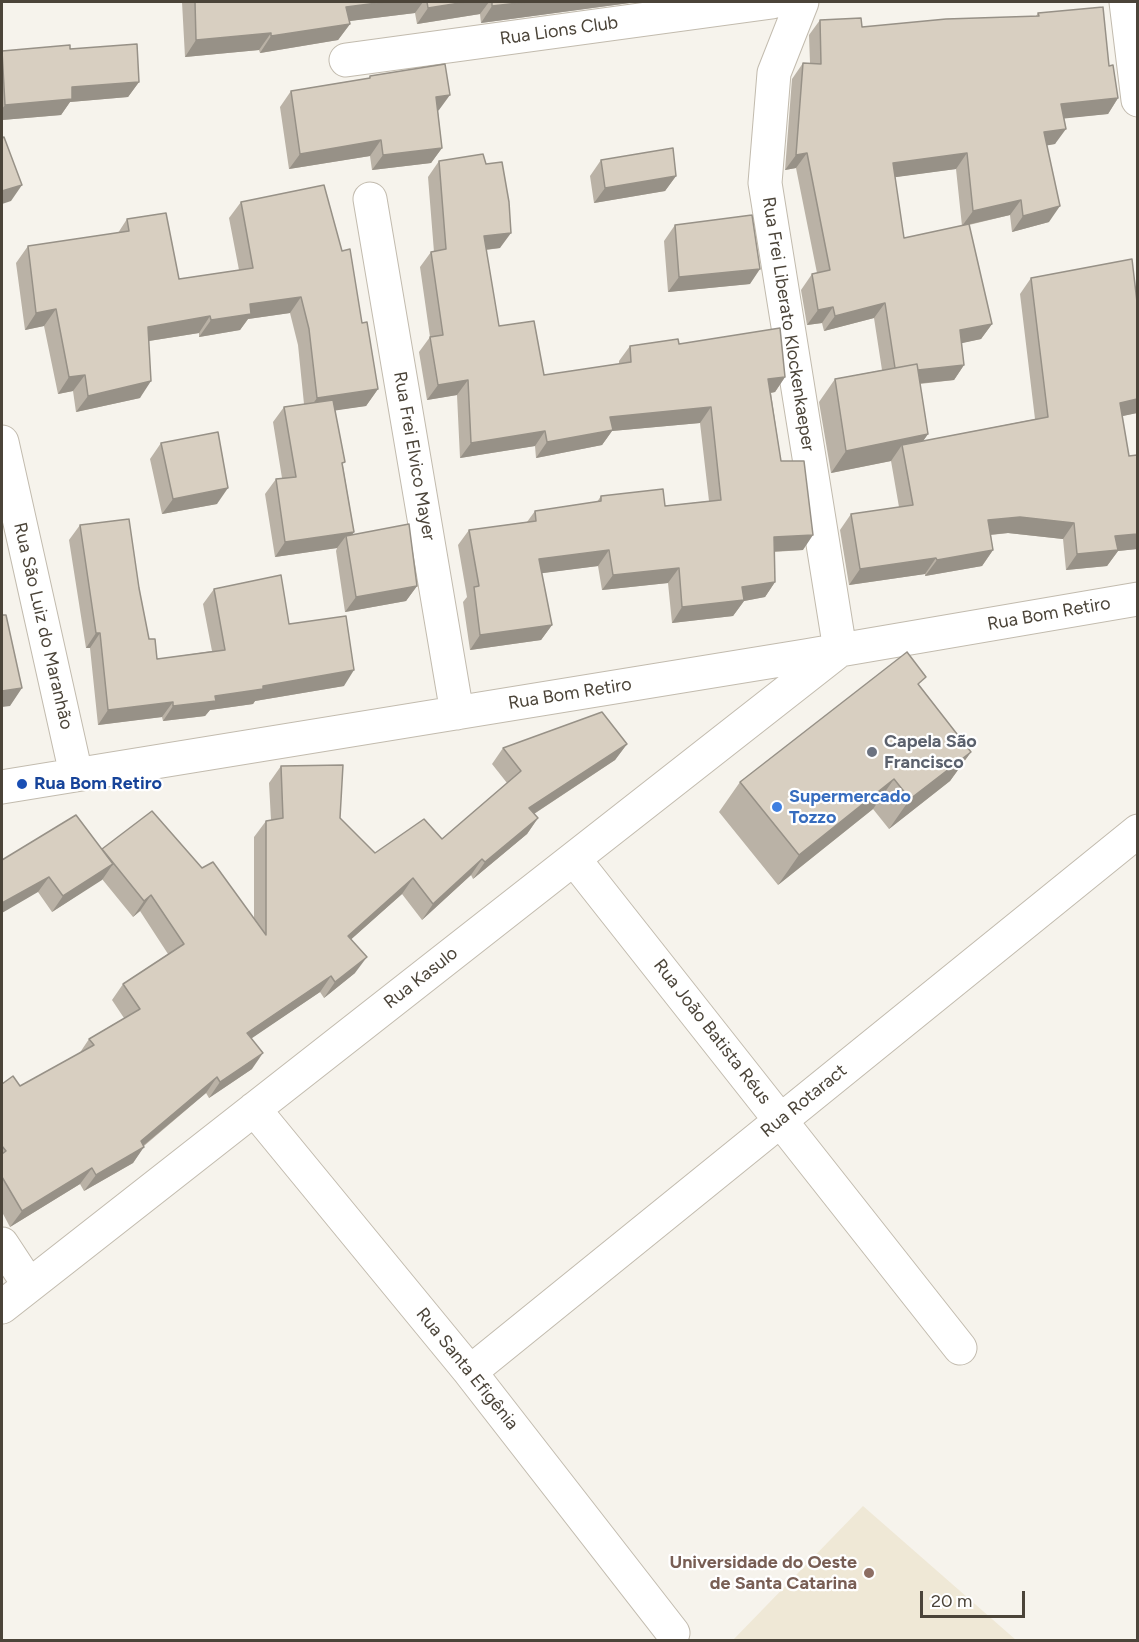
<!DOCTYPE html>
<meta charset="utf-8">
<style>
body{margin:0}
#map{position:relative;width:1139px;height:1642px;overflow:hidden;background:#f6f3ec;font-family:Figtree,sans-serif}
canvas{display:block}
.frame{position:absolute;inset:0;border:3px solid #4b4439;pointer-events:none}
.scale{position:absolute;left:920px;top:1591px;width:105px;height:27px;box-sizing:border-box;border:3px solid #4b4439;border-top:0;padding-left:8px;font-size:18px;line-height:21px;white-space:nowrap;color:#4b4439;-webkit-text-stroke:4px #fff;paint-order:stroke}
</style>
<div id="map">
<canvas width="1139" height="1642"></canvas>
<div class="frame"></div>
<div class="scale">20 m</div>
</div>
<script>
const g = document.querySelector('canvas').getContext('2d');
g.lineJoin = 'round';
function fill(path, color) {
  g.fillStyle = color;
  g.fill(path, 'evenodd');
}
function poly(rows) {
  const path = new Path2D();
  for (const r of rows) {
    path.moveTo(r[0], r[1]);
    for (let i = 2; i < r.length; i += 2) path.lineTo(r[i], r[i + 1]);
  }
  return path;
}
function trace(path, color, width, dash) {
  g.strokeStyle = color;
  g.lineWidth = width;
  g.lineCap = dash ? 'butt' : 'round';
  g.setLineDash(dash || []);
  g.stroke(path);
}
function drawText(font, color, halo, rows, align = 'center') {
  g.font = font + ' Figtree,sans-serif';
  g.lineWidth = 4.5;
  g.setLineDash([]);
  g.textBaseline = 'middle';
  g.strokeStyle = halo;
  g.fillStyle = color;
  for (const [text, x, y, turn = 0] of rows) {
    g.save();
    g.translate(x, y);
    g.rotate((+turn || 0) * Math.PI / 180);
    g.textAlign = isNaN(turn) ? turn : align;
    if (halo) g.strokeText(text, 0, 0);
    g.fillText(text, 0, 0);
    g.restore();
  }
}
fill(poly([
 [863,1506,1016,1640,733,1640]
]), '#efe8d6');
const minor = poly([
 [802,2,774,73,765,183,840,650],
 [1126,2,1138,100],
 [346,60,772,2],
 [370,199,457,713],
 [2,442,76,774],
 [2,787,805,656,1138,599],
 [574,859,960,1348],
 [254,1109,470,1372,673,1633],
 [2,1244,29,1285],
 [2,1307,836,653],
 [470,1372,1138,831]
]);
trace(minor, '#c2bbae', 35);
trace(minor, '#fff', 33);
fill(poly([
 [182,2,637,2,481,23,480,14,417,24,415,13,349,21,350,24,338,40,260,53,259,50,185,57],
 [1038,13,1109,66,1118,98,1108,114,1064,118,1055,144,1047,145,1049,222,1012,232,1010,215,969,225,992,324,981,339,961,343,964,365,954,380,920,384,928,434,923,441,1035,419,1020,294,1031,278,1137,302,1137,413,1122,416,1129,456,1137,455,1137,549,1118,551,1107,566,1066,570,1063,539,1008,533,991,535,993,550,982,566,925,576,925,574,849,585,840,530,851,514,899,507,891,461,831,473,819,402,835,379,882,370,874,318,824,331,822,323,807,325,801,290,812,274,817,273,796,168,785,170,792,79,803,63,810,63,809,35,820,20,862,27,1036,16],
 [956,169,962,226,904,238,895,177],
 [70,49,139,82,128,97,70,102,61,115,2,120,2,51],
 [370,76,439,110,438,111,442,148,431,163,372,170,370,156,289,169,280,107,291,91,369,78],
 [601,160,676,176,665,191,594,203,590,176],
 [439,161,500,248,486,250,499,326,544,375,619,364,619,361,630,346,679,344,785,377,775,392,771,393,781,461,803,550,774,552,775,582,765,597,744,601,733,616,672,623,668,583,602,590,598,566,542,573,552,625,541,640,470,650,463,602,467,597,458,545,469,530,527,522,535,511,597,502,601,496,665,506,709,501,700,423,612,431,602,445,536,458,535,446,460,458,457,395,427,400,419,352,430,337,420,267,431,252,434,252,428,177],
 [241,202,362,323,378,389,366,406,335,410,343,466,354,532,352,535,417,586,406,601,345,612,336,551,337,548,275,557,265,494,276,479,282,478,273,422,284,407,304,404,298,345,290,313,248,319,240,330,199,337,199,333,149,341,140,398,76,412,73,391,58,394,44,326,25,330,16,263,28,246,118,233,127,219,179,279,239,270,229,218],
 [675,225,750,284,668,292,664,241],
 [161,443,217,504,162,514,150,459],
 [80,525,139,588,149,639,157,659,212,651,203,604,214,589,289,624,344,686,255,701,253,704,210,710,205,716,163,721,162,717,98,725,90,648,86,648,69,540],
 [920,686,971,752,950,781,889,829,873,809,778,885,719,812,740,782],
 [627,744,615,760,534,814,538,818,527,834,473,879,471,875,422,920,402,894,351,939,355,973,324,998,320,992,251,1038,252,1069,209,1098,206,1093,144,1146,133,1163,84,1191,80,1184,10,1227,2,1212,2,1084,20,1086,79,1054,89,1039,124,1018,112,1000,123,984,168,954,140,911,133,917,102,879,52,912,38,892,2,860,102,850,202,868,254,920,254,837,266,821,271,820,269,783,281,766,340,818,375,853,442,839,507,783,492,764,503,748]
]), '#bab2a6');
fill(poly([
 [385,2,423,2,415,13,334,23,346,7],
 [466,2,489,2,480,14,417,24,428,8],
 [527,2,637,2,481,23,492,6],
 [350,24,338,40,260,53,271,36],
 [271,33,259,50,185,57,196,40],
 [139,82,128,97,70,102,61,115,2,120,2,109,5,105,72,87],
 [450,95,439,110,426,112,436,97],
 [1118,98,1108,114,1050,120,1061,104],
 [1066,129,1055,144,1033,148,1044,132],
 [381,140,370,156,289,169,300,154],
 [442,148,431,163,372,170,383,155],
 [807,153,796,168,785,170,796,155],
 [967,153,956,169,882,179,893,163],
 [676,176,665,191,594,203,605,188],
 [22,185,11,201,2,204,2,191],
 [1021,200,1010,215,962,226,973,211],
 [1060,206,1049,222,1012,232,1023,216],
 [511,233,500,248,473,251,484,236],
 [760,269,750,284,668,292,679,277],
 [301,297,290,313,248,319,240,330,199,337,211,320,250,304],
 [885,303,874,318,824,331,835,316],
 [833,307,822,323,807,325,818,310],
 [56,309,44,326,25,330,36,313],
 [210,316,199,333,136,343,148,327],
 [992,324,981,339,949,346,960,330],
 [964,365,954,380,884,387,895,372],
 [85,375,73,391,58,394,69,377],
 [785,377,775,392,758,395,768,379],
 [468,380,457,395,427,400,438,385],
 [151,381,140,398,76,412,88,396],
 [378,389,366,406,305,415,317,398],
 [1137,399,1137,413,1109,419,1120,403],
 [711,407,700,423,612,431,602,445,536,458,547,442,610,417],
 [545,431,535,446,460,458,471,443],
 [928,434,912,457,902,445,891,461,831,473,846,451],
 [228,488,217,504,162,514,173,499],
 [1020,517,1074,523,1063,539,1008,533,977,536,988,520],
 [354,532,347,541,346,536,337,548,275,557,285,542],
 [1137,534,1137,549,1118,551,1107,566,1066,570,1077,554,1115,536],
 [813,535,803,550,763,552,774,537],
 [609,550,598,566,528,575,539,559],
 [993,550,982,566,925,576,937,560],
 [936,558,925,574,849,585,860,569],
 [679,568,668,583,602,590,613,575],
 [775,582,765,597,744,601,733,616,672,623,682,607,742,587],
 [417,586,406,601,345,612,356,597],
 [552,625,541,640,470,650,480,635],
 [96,633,100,633,90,648,86,648],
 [354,670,344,686,255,701,253,704,210,710,205,716,163,721,173,706,215,696,263,686],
 [22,688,10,706,2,707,2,691],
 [173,702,162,717,98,725,108,710],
 [627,744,615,760,517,825,529,808],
 [971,752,950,781,889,829,910,799],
 [894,779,873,809,778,885,799,855],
 [538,818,527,834,473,879,485,862],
 [482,859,471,875,422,920,433,904],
 [113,864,102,880,52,912,63,896],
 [49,877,38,892,2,913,2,903],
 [413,878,402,894,337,952,348,936],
 [151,895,140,911,133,917,144,901],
 [367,957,355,973,324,998,335,982],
 [331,976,320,992,236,1049,247,1033],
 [263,1053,252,1069,209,1098,220,1082],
 [217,1077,206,1093,138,1150,144,1147,133,1163,84,1191,96,1175,141,1141],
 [92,1168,80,1184,10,1227,22,1211]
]), '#979187');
const building = poly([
 [195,2,385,2,346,7,350,24,271,36,271,33,196,40,195,2],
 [427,2,466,2,428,8,427,2],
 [492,2,527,2,492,6,492,2],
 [1103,7,1109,66,1113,65,1118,98,1061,104,1066,129,1044,132,1060,206,1023,216,1021,200,973,211,967,153,893,163,904,238,969,224,992,324,960,330,964,365,918,370,917,364,895,368,885,303,835,316,833,307,818,310,812,274,830,270,807,153,796,155,803,63,821,64,820,20,861,18,862,27,946,19,1039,16,1038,13,1103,7],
 [137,44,139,82,72,87,72,99,5,105,2,51,70,45,70,49,137,44],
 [445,64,450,95,436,97,442,148,383,155,381,140,300,154,291,91,370,78,370,76,445,64],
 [4,137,22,185,2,191,2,138,4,137],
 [673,148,676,176,605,188,601,160,673,148],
 [483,154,486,164,502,162,509,202,511,233,484,236,499,326,534,321,544,375,631,362,630,346,678,339,679,344,780,328,785,377,768,379,781,461,804,461,813,535,774,537,775,582,742,587,744,600,682,607,679,568,613,575,609,550,539,559,552,625,480,635,474,587,479,586,469,530,536,521,535,511,601,501,601,496,663,489,665,506,721,500,711,407,610,417,613,430,547,442,545,431,471,443,468,380,438,385,430,337,443,335,431,252,446,249,439,161,483,154],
 [324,185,342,251,350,249,362,323,367,322,378,389,317,398,309,329,301,297,250,304,251,314,211,320,210,316,148,327,151,381,88,396,85,375,69,377,56,309,36,313,28,246,129,231,127,219,166,213,179,279,253,268,241,202,324,185],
 [752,215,760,269,679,277,675,225,752,215],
 [1132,259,1137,302,1137,399,1120,403,1129,456,1137,455,1137,534,1115,536,1118,550,1077,554,1074,523,1020,517,988,520,993,550,937,560,936,558,860,569,851,514,913,505,902,445,1048,417,1031,278,1132,259],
 [917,364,928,434,846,451,835,379,917,364],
 [333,400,345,462,342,463,354,532,285,542,276,479,296,477,284,407,333,400],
 [218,432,228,488,173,499,161,443,218,432],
 [129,519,139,588,149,639,155,639,157,659,225,650,214,589,281,575,289,624,346,616,354,670,263,686,263,689,215,696,216,701,173,706,173,702,108,710,100,633,96,633,80,525,129,519],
 [409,524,417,586,356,597,346,536,409,524],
 [2,615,6,615,22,688,2,691,2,615],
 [907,652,926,677,918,684,971,752,910,799,894,779,799,855,740,782,907,652],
 [602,712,627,744,529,808,538,818,485,862,482,859,433,904,413,878,348,936,367,957,335,982,331,976,247,1033,263,1053,220,1082,217,1077,141,1141,144,1147,96,1175,92,1168,22,1211,2,1177,2,1154,6,1151,2,1146,2,1084,13,1076,20,1086,94,1045,89,1039,140,1009,123,984,184,944,151,895,144,901,102,849,152,811,202,868,213,862,266,935,266,821,283,818,281,766,343,765,340,818,375,853,424,819,442,839,521,771,503,748,602,712],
 [76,815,113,864,63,896,49,877,2,903,2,860,76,815]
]);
fill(building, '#d8cfc1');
trace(building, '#979187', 1.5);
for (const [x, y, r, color] of [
 [872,752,6,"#6b7280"],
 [22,784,6,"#1a4fb4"],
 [777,807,6,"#3f7fe0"],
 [869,1573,6,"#8d6e63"]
]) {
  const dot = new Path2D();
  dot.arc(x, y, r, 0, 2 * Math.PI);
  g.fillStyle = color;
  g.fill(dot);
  trace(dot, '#fff', 2);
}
drawText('18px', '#4b4439', '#fff', [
 ["Rua Lions Club",559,31,-8],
 ["Rua Frei Liberato Klockenkaeper",788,324,81],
 ["Rua Frei Elvico Mayer",414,456,80],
 ["Rua Bom Retiro",1049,614,-10],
 ["Rua São Luiz do Maranhão",43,626,77],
 ["Rua Bom Retiro",570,694,-9],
 ["Rua Kasulo",421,978,-38],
 ["Rua João Batista Réus",712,1032,52],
 ["Rua Rotaract",804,1101,-39],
 ["Rua Santa Efigênia",467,1369,51]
]);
drawText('bold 18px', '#5b616d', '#fff', [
 ["Capela São",884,742],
 ["Francisco",884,763]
], 'left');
drawText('bold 18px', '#164399', '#fff', [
 ["Rua Bom Retiro",34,784]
], 'left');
drawText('bold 18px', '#366cbe', '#fff', [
 ["Supermercado",789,797],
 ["Tozzo",789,818]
], 'left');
drawText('bold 18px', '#785e54', '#fff', [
 ["Universidade do Oeste",857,1563],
 ["de Santa Catarina",857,1584]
], 'right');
</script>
